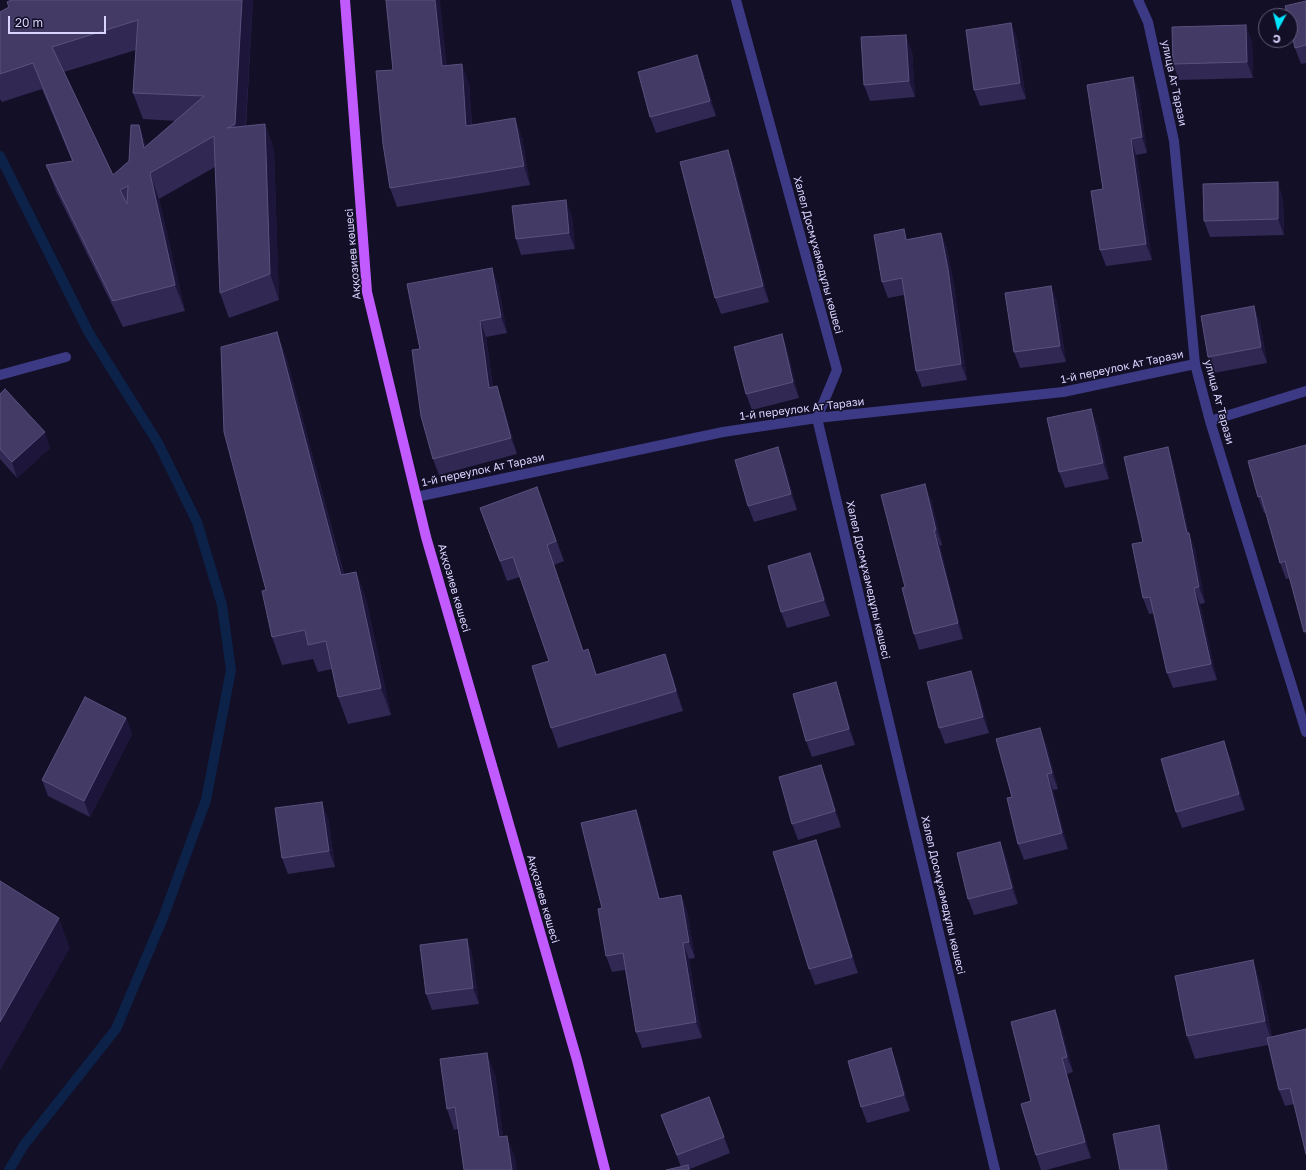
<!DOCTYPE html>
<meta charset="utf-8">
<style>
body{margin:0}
#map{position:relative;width:1306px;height:1170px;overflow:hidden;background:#130f26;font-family:"Golos Text",sans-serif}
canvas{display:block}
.north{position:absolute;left:1258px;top:8px;width:40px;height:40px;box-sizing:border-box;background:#130f26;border:1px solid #625e7d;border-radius:50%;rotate:187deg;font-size:11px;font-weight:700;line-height:16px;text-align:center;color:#d9d4ff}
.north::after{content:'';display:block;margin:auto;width:14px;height:18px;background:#00e5ff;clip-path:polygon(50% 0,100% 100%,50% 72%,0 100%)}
.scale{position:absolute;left:8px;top:16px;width:98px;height:18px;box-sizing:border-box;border:2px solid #d9d4ff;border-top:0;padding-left:5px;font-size:12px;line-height:14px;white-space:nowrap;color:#d9d4ff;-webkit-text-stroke:3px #130f26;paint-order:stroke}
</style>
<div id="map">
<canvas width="1306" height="1170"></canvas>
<div class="north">С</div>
<div class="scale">20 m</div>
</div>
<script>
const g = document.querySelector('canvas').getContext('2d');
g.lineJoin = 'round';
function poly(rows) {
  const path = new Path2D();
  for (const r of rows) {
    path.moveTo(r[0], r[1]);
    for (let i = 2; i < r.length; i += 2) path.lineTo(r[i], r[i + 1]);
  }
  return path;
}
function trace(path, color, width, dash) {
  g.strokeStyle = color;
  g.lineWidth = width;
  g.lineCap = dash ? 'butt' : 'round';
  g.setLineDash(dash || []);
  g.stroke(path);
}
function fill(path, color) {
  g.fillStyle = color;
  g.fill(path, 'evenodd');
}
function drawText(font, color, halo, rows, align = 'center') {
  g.font = font + ' "Golos Text",sans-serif';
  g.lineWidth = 3;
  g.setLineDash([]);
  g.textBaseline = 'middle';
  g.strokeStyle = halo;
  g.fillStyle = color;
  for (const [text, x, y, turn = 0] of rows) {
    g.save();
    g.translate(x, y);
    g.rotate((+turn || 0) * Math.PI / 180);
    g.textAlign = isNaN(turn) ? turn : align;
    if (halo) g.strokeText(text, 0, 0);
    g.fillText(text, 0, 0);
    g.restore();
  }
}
trace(poly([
 [0,156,89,333,158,443,197,522,222,605,231,670,206,800,163,918,116,1029,24,1145,9,1170]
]), '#0c2248', 10);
trace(poly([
 [736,0,837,370,817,418,995,1170],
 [1138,0,1148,22,1174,141,1195,364,1210,421,1306,732],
 [0,375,66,357],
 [1210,421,1306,391],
 [416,497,723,432,817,418,1063,392,1195,364]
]), '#3d3a85', 10);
trace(poly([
 [345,0,367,292,426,537,577,1060,605,1170]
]), '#c25bff', 10);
fill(poly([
 [253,0,246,126,265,124,274,150,279,300,229,318,220,293,215,167,159,199,185,311,123,327,56,191,46,165,72,161,42,89,2,102,0,99,0,12,9,7],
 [136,50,133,93,143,119,176,121,146,146,139,125,129,161,113,175,64,72],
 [1306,1,1306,63,1301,64,1295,48],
 [1011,23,1017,39,1026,99,980,106,974,90],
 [1252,41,1253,78,1179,80,1173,64],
 [912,51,915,97,870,101,864,85],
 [447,66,469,83,472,125,522,137,530,185,397,207,390,188,393,70],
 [703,71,716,116,656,133,650,117],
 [1133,77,1139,93,1147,153,1136,155,1152,260,1106,266,1100,250,1103,189],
 [728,150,734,166,769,302,721,314,715,298],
 [1283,198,1284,235,1210,237,1204,221],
 [572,216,575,249,521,255,516,239],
 [941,233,947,249,954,285,967,380,922,387,916,371,904,295,888,298,882,282,908,239],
 [498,284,507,333,486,337,493,387,497,386,502,402,517,454,439,475,433,459,420,349],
 [1051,286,1057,302,1066,362,1020,368,1014,352],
 [1260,322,1267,363,1214,373,1208,357],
 [277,332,287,360,344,574,356,572,366,599,391,715,348,724,338,697,332,669,318,672,313,659,282,665,272,637,266,590],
 [782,334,787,350,799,398,752,410,746,394],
 [0,394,50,448,17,478,0,459],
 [1097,424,1109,479,1065,488,1059,472],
 [1306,445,1306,636,1290,578,1286,579,1280,563,1266,512,1264,513,1258,497],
 [784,463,797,510,754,522,748,506],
 [1173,463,1189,534,1195,549,1205,603,1200,604,1217,680,1173,688,1167,673,1154,613,1149,614,1143,598,1143,542],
 [537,487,564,561,554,565,583,651,597,674,672,674,683,711,558,748,551,728,549,661,520,577,507,581,480,508],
 [931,499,942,545,940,546,963,639,919,650,914,634,905,587],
 [810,553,816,569,830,616,787,628,781,612],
 [836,682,841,698,855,745,812,757,806,741],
 [977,687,989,733,945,744,939,728],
 [126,718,132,734,90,817,48,796,42,780],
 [1046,743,1058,789,1053,790,1068,849,1024,860,1018,844,1012,797],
 [1230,757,1245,810,1182,828,1176,812],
 [827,781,841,827,798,840,792,824],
 [636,810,642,826,660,899,681,895,687,911,695,958,689,959,702,1038,642,1048,636,1032,625,970,612,972,606,956,602,908],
 [328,818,335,867,288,874,282,858],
 [816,840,822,856,858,973,815,985,809,969],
 [1000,842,1006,858,1018,904,974,915,968,899],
 [467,939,472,955,479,1004,432,1010,426,994],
 [1261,984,1272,1037,1306,1029,1294,1104,1285,1106,1279,1090,1268,1045,1195,1059,1187,1036],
 [1055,1010,1061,1026,1073,1072,1067,1074,1091,1158,1046,1170,1041,1170,1036,1155,1031,1101],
 [897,1064,910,1111,867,1123,861,1107],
 [495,1074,503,1136,515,1157,458,1129,454,1130,447,1109],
 [661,1115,724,1137,730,1153,690,1169,690,1170,681,1167]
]), '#312854');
fill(poly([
 [242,0,253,0,244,150,235,124],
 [435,0,440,0,449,85,442,66],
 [1011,23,1017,39,1026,99,1020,83],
 [1246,25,1252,41,1253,78,1247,62],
 [906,35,912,51,915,97,909,81],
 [697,55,703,71,716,116,710,101],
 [462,64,469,83,473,145,466,126],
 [1133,77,1139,93,1147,153,1142,137],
 [515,118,522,137,530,185,524,166],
 [265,124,274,150,279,300,270,274],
 [139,125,148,151,144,148],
 [1131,139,1136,155,1152,260,1146,244],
 [728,150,734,166,769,302,763,286],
 [150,173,159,199,185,311,175,285],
 [1278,182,1283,198,1284,235,1278,219],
 [566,200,572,216,575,249,569,233],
 [904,229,910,244,906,240],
 [941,233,947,249,954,285,967,380,961,364],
 [492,268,498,284,507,333,501,317],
 [1051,286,1057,302,1066,362,1060,346],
 [1254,306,1260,322,1267,363,1261,347],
 [480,321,486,337,495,404,489,388],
 [277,332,287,360,351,603,341,575],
 [782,334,787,350,799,398,793,382],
 [497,386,502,402,517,454,511,438],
 [1091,409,1097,424,1109,479,1103,463],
 [45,432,50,448,17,478,12,462],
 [778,447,784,463,797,510,791,494],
 [1168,447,1173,463,1189,534,1195,549,1205,603,1199,587,1187,533],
 [925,484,931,499,942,545,936,530],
 [934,530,940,546,963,639,958,623],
 [547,545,554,565,590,671,583,651],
 [810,553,816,569,830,616,824,600],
 [356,572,366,599,391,715,381,688],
 [1194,588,1200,604,1217,680,1211,664],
 [588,649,595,669,603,695,596,675],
 [665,654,672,674,683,711,676,691],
 [971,671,977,687,989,733,983,717],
 [836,682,841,698,855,745,849,729],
 [126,718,132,734,90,817,84,801],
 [1040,728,1046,743,1058,789,1052,773],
 [1224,741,1230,757,1245,810,1239,794],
 [821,765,827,781,841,827,835,811],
 [1047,774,1053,790,1068,849,1062,833],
 [322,802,328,818,335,867,329,851],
 [636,810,642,826,664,915,659,899],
 [816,840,822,856,858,973,852,957],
 [1000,842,1006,858,1018,904,1012,888],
 [681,895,687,911,695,958,689,942],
 [59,918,70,948,0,1071,0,1022],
 [467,939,472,955,479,1004,473,988],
 [683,943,689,959,702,1038,696,1022],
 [1253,960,1261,984,1273,1044,1265,1021],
 [1055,1010,1061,1026,1073,1072,1067,1057],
 [891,1048,897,1064,910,1111,904,1095],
 [487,1053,495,1074,506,1158,499,1137],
 [1062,1058,1067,1074,1091,1158,1085,1142],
 [1159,1125,1164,1141,1170,1170,1167,1170],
 [507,1136,515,1157,517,1170,512,1170]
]), '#1d163a');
const building = poly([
 [11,0,242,0,235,124,227,128,265,124,270,274,220,293,214,136,150,173,175,285,113,301,46,165,73,161,33,63,0,74,0,12,9,7,7,2,11,0],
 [138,20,133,93,204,96,144,148,139,125,131,125,129,161,113,175,52,47,138,20],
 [128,186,127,204,120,190,128,186],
 [386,0,435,0,442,66,462,64,466,126,515,118,524,166,390,188,383,144,376,71,393,70,386,0],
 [1306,1,1306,45,1295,48,1290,26,1290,16,1288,16,1285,6,1306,1],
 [1011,23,1020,83,974,90,966,30,1011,23],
 [1246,25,1247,62,1173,64,1172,27,1246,25],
 [906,35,909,81,864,85,861,37,906,35],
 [697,55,710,101,650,117,638,72,697,55],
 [1133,77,1142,137,1131,139,1146,244,1100,250,1091,191,1103,189,1087,85,1133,77],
 [728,150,763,286,715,298,680,162,728,150],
 [1278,182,1278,219,1204,221,1203,184,1278,182],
 [566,200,569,233,516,239,512,206,566,200],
 [904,229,906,240,941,233,948,269,961,364,916,371,902,278,882,282,874,235,904,229],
 [492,268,501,317,480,321,489,388,497,386,511,438,433,459,421,416,412,350,420,349,407,284,492,268],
 [1051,286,1060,346,1014,352,1005,293,1051,286],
 [1254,306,1261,347,1208,357,1201,316,1254,306],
 [277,332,341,575,356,572,381,688,338,697,326,641,308,645,305,630,272,637,262,591,266,590,224,432,221,347,277,332],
 [782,334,793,382,746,394,734,347,782,334],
 [5,389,45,432,12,462,0,449,0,394,5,389],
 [1091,409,1103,463,1059,472,1047,418,1091,409],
 [1306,445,1306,631,1304,632,1285,561,1280,563,1261,496,1258,497,1248,461,1306,445],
 [778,447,791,494,748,506,735,460,778,447],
 [1168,447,1187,533,1189,533,1199,587,1194,588,1211,664,1167,673,1150,597,1143,598,1132,544,1143,542,1124,457,1168,447],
 [925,484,936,530,934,530,958,623,914,634,902,588,905,587,881,495,925,484],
 [537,487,556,541,547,545,583,651,588,649,596,675,665,654,676,691,551,728,532,666,549,661,513,557,500,561,480,508,537,487],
 [810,553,824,600,781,612,768,566,810,553],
 [971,671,983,717,939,728,927,682,971,671],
 [836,682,849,729,806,741,793,694,836,682],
 [85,697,126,718,84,801,42,780,85,697],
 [1040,728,1052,773,1047,774,1062,833,1018,844,1007,798,1012,797,996,739,1040,728],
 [1224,741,1239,794,1176,812,1161,759,1224,741],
 [821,765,835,811,792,824,779,777,821,765],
 [322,802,329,851,282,858,275,808,322,802],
 [636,810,659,899,681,895,689,942,683,943,696,1022,636,1032,623,953,606,956,598,909,602,908,581,823,636,810],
 [816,840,852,957,809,969,773,852,816,840],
 [1000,842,1012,888,968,899,957,853,1000,842],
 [0,881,59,918,0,1022,0,881],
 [467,939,473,988,426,994,420,945,467,939],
 [1253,960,1265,1021,1187,1036,1175,976,1253,960],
 [1055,1010,1067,1057,1062,1058,1085,1142,1036,1155,1021,1104,1031,1101,1011,1022,1055,1010],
 [1306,1029,1306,1154,1290,1088,1279,1090,1267,1038,1306,1029],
 [891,1048,904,1095,861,1107,848,1061,891,1048],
 [487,1053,499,1137,507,1136,512,1170,464,1170,455,1107,447,1109,440,1059,487,1053],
 [709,1097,724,1137,677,1155,661,1115,709,1097],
 [1159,1125,1167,1170,1120,1170,1113,1134,1159,1125],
 [688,1165,689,1170,666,1170,688,1165]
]);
fill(building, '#433a66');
trace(building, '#5a527e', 1);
drawText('11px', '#d9d4ff', '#130f26', [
 ["улица Ат Тарази",1174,83,78],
 ["Аққозиев көшесі",353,254,-95],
 ["Халел Досмұхамедұлы көшесі",818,255,75],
 ["1-й переулок Ат Тарази",1122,367,-12],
 ["улица Ат Тарази",1219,402,75],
 ["1-й переулок Ат Тарази",802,409,-7],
 ["1-й переулок Ат Тарази",483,470,-12],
 ["Халел Досмұхамедұлы көшесі",868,580,77],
 ["Аққозиев көшесі",454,588,74],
 ["Халел Досмұхамедұлы көшесі",943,895,77],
 ["Аққозиев көшесі",543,899,74]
]);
</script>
